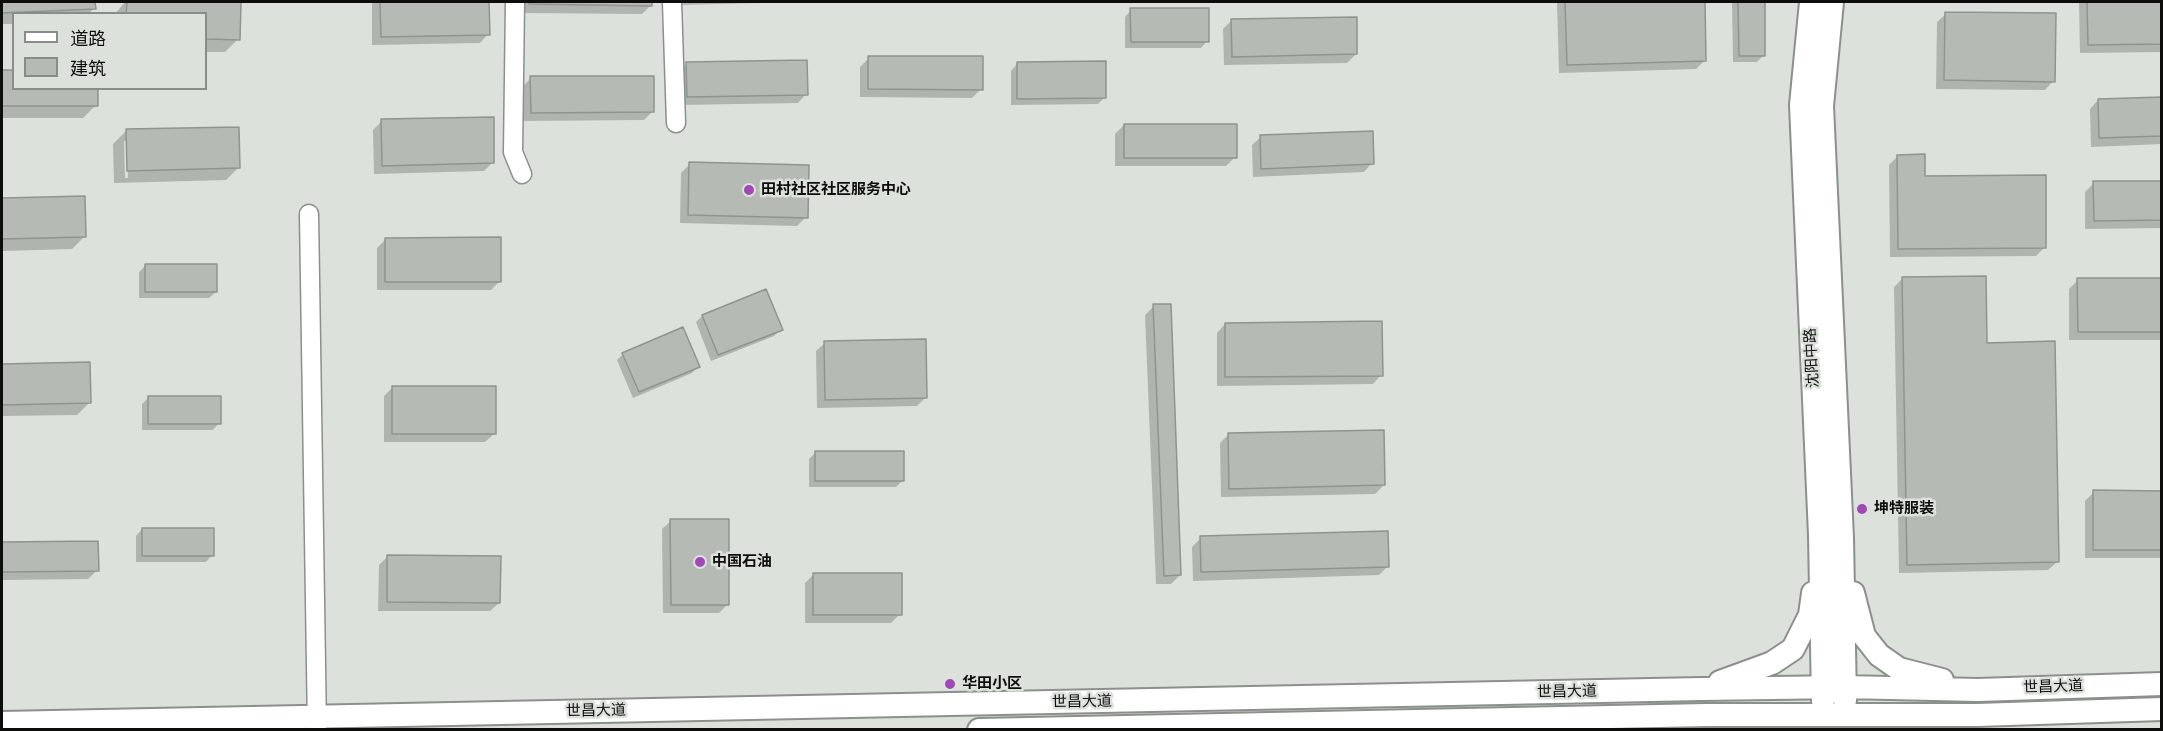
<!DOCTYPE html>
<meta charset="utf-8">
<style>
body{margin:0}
#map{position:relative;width:2163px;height:731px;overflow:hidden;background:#dce1db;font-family:Rubik,"Noto Sans SC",sans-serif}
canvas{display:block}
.frame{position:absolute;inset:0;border:3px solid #0d0e0c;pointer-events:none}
.legend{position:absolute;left:12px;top:12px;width:195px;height:78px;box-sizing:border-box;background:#dce1db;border:2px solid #898d88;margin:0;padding:8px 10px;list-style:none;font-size:18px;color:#0d0e0c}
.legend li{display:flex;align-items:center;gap:12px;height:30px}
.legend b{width:30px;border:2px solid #898d88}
</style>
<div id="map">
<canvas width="2163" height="731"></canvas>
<div class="frame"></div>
<ul class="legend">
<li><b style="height:8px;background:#fff"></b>道路</li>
<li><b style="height:16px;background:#b6bab4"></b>建筑</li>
</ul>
</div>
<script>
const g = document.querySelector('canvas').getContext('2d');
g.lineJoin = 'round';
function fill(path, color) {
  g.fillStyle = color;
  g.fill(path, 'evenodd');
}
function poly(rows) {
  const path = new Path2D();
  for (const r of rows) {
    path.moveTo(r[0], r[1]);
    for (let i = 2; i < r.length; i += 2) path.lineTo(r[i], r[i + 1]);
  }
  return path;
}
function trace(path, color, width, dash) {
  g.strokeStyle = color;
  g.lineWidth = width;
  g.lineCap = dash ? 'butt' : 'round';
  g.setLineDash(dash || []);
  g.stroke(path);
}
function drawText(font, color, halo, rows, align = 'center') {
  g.font = font + ' Rubik,"Noto Sans SC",sans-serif';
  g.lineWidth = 5;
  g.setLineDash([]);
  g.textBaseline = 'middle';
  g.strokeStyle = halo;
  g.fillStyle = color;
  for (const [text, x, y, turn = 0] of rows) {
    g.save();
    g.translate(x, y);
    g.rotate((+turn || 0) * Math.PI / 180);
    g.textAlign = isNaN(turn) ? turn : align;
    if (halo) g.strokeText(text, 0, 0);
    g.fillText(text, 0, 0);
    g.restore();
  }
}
fill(poly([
 [2,2,94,2,94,8,89,14,14,14,14,24,2,24],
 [125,2,239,2,238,39,225,52,206,52,206,14,115,14],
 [372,2,488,2,488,34,480,43,372,45],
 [521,2,651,2,651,5,642,14,521,13],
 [678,2,796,2,679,5],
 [1557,2,1703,2,1705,60,1696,69,1559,73],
 [1732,2,1763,2,1764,55,1757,62,1733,62],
 [2079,2,2162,2,2162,52,2080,53],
 [1131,10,1207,41,1201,48,1125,48,1125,17],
 [1946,14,2053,81,2045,90,1936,89,1937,22],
 [1232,20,1356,54,1347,63,1224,65,1223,29],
 [869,58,981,89,972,98,860,97,860,67],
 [687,64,806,94,798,103,678,105,678,72],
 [1017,64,1105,97,1098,104,1011,105,1011,71],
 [2,72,14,72,14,88,96,105,83,118,2,118],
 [531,78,652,112,644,120,522,121,522,87],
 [2162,98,2162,144,2091,147,2090,109,2098,100],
 [382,121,493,162,484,171,374,174,373,130],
 [1124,125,1235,157,1226,166,1115,166,1115,134],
 [126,131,239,167,226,180,114,183,113,144],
 [124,141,127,141,128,178,125,178],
 [1261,137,1372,163,1364,172,1253,177,1252,145],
 [1898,156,1923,177,2045,247,2036,256,1890,257,1889,165],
 [690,164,806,217,797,226,680,223,681,173],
 [2162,182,2162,228,2085,229,2085,192,2094,183],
 [84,197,85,236,72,249,2,251,2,199],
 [386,239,500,281,491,290,377,290,377,248],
 [145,266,216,292,209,298,139,298,139,272],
 [1903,278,1986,344,2057,562,2048,570,1899,573,1894,287],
 [2162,279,2162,340,2069,340,2069,289,2078,280],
 [1154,306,1180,575,1171,584,1156,584,1145,315],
 [702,316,781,329,774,336,711,361,696,322],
 [1225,324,1381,375,1373,384,1217,386,1217,333],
 [825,343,926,397,917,406,817,408,816,351],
 [623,354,698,366,692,373,633,398,617,360],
 [89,363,90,402,77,415,2,416,2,365],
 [393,387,494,434,485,442,384,442,384,396],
 [149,397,219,423,213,430,142,430,142,404],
 [1228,435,1384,485,1375,494,1221,497,1220,443],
 [816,452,902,481,896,487,809,487,809,459],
 [2094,492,2162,492,2162,558,2085,558,2085,501],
 [671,521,728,604,719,613,663,613,662,529],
 [142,529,212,555,206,562,136,562,136,536],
 [1201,538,1388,566,1379,575,1193,581,1192,547],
 [97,542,97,570,88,579,2,580,2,543],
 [388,556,499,603,490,611,378,611,379,565],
 [814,574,900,614,891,623,805,623,805,583]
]), '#0003');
const building = poly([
 [2,2,95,2,96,9,2,13,2,2],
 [127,2,241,2,240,40,206,39,206,14,126,14,127,2],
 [380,2,489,2,490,35,381,37,380,2],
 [529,2,652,2,652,6,529,4,529,2],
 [1565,2,1705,2,1706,61,1567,65,1565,2],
 [1738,2,1765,2,1765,56,1739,56,1738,2],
 [2087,2,2162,2,2162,44,2088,45,2087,2],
 [1130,8,1209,8,1209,42,1131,42,1130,8],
 [1945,12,2056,13,2055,82,1944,80,1945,12],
 [1357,17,1357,54,1232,57,1231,19,1357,17],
 [868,56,983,56,983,90,868,89,868,56],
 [807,60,808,95,687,97,686,62,807,60],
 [1106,61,1106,98,1017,99,1017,62,1106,61],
 [2,70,14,70,14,88,98,88,98,106,2,106,2,70],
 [530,76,654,76,654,112,531,113,530,76],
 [2162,97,2162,136,2099,138,2098,99,2162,97],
 [494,117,494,163,382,166,381,119,494,117],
 [1124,124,1237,124,1237,158,1124,158,1124,124],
 [239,127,240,168,127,171,126,129,239,127],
 [1373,131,1374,164,1261,169,1260,135,1373,131],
 [1925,154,1925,176,2046,175,2046,248,1898,249,1897,155,1925,154],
 [689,162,809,165,808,218,688,215,689,162],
 [2093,181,2162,181,2162,220,2094,221,2093,181],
 [85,196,86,237,2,239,2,198,85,196],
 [501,237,501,282,385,282,385,238,501,237],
 [145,264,217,264,217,292,145,292,145,264],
 [1986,276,1987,343,2055,341,2059,562,1907,565,1902,277,1986,276],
 [2077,278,2162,278,2162,332,2078,332,2077,278],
 [766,289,783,330,718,355,702,315,766,289],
 [1153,304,1171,304,1181,575,1164,576,1153,304],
 [1382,321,1383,376,1225,377,1225,323,1382,321],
 [683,327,700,367,639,392,622,353,683,327],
 [926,339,927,398,825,400,824,341,926,339],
 [90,362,91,403,2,405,2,364,90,362],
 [392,386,496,386,496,434,392,434,392,386],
 [148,396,221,396,221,424,148,424,148,396],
 [1384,430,1385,485,1229,489,1228,433,1384,430],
 [815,451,904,451,904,481,815,481,815,451],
 [2093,490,2162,491,2162,550,2093,550,2093,490],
 [670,519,729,519,729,605,671,605,670,519],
 [142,528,214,528,214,556,142,556,142,528],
 [1388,531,1389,567,1201,572,1200,536,1388,531],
 [98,541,99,571,2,572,2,542,98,541],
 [387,555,501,556,500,603,387,602,387,555],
 [813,573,902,573,902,615,813,615,813,573]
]);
fill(building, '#b6bab4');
trace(building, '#90948e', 1.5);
const minor = poly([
 [515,2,513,152,522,174],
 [672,2,676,123],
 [309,214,317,730]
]);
const major = poly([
 [1811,2,1801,105,1820,535,1823,701],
 [1832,2,1822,106,1842,538,1845,701],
 [1853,593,1864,636,1879,655,1899,669,1942,680],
 [1720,682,1772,663,1793,649,1810,615,1813,593],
 [2,723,1701,689,1845,687,1978,690,2162,684],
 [979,730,1707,715,1977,715,2162,709]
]);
trace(minor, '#8c908b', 21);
trace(major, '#8c908b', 26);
trace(minor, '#fff', 18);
trace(major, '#fff', 22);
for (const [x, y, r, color] of [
 [749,190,6,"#9f49b7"],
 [1862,509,6,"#9f49b7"],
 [700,562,6,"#9f49b7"],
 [950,684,6,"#9f49b7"]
]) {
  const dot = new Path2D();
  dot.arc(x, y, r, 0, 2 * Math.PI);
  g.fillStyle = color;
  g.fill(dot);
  trace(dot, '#dce1db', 2);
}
drawText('bold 15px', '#0d0e0c', '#dce1db', [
 ["田村社区社区服务中心",761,190],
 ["坤特服装",1874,509],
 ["中国石油",712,562],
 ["华田小区",962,684]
], 'left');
drawText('15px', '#0d0e0c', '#dce1db', [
 ["沈阳中路",1812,358,-93],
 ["世昌大道",2053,687,-2],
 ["世昌大道",1567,692,-1],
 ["世昌大道",1082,702,-1],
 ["世昌大道",596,711,-1]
]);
</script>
